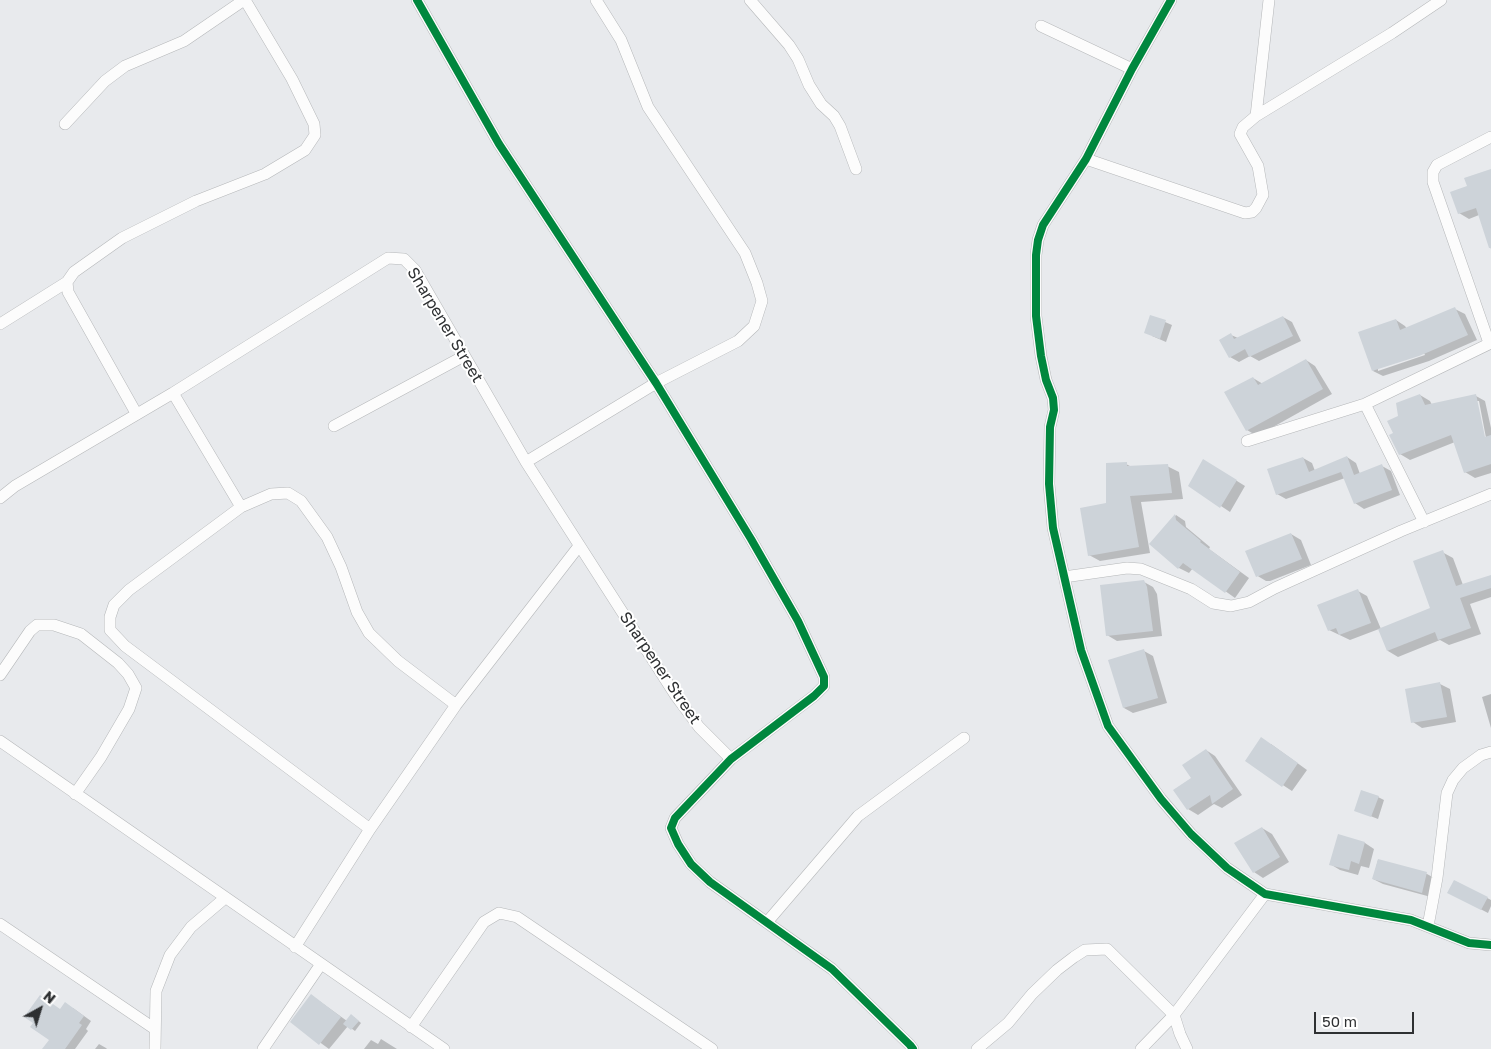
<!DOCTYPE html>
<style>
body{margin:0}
#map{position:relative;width:1491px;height:1049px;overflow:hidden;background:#e8eaed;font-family:"Golos Text",sans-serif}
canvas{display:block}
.north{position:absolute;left:15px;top:984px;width:50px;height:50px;-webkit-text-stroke:4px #fff;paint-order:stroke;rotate:39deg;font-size:14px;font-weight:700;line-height:20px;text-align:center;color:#2e3032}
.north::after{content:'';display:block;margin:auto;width:18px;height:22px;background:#2e3032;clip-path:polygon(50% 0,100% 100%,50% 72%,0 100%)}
.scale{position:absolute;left:1314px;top:1012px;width:100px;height:22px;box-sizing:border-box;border:2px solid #2e3032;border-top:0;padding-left:6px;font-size:15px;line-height:18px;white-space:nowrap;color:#2e3032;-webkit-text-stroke:4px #fff;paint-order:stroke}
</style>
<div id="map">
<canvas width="1491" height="1049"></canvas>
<div class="north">N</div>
<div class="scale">50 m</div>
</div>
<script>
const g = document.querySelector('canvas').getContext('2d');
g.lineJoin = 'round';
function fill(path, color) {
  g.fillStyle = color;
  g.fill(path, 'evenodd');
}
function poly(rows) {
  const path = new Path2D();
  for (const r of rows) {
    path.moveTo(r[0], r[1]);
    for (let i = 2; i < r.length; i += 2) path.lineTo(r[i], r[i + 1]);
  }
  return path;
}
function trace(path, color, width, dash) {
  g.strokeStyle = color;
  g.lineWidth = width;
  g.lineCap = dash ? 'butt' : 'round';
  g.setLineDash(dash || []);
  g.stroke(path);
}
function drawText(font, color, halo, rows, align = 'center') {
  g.font = font + ' "Golos Text",sans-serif';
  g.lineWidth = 4;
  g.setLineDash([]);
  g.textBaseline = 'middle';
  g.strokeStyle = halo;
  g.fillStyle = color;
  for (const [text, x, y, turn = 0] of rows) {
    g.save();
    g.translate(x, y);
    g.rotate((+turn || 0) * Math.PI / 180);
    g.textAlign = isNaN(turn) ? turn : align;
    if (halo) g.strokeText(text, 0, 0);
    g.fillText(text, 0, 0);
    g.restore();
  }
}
fill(poly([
 [1491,170,1491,249,1479,215,1469,219,1459,213,1469,187],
 [1455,309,1465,314,1477,340,1429,361,1383,376,1373,371,1396,320,1405,326,1407,329],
 [1424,353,1425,355,1378,371,1378,368],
 [1283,317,1292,322,1301,341,1259,361,1250,356,1239,362,1230,357,1231,335,1238,338],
 [1165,322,1172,325,1166,342,1152,336],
 [1306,360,1315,366,1332,394,1257,436,1247,430,1253,378,1263,384],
 [1420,395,1430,401,1432,405,1476,396,1485,401,1491,428,1491,473,1475,478,1465,472,1455,442,1410,460,1400,454,1394,434,1399,417],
 [1476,401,1479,401,1487,443,1485,444],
 [1347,457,1356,463,1360,474,1382,466,1391,471,1400,495,1364,509,1355,503,1345,478,1286,499,1277,494,1303,458,1312,463,1315,471],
 [1126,464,1132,467,1167,466,1179,472,1183,499,1141,502,1150,553,1100,561,1089,555,1107,504],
 [1213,466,1245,486,1230,512,1221,506],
 [1176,515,1185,521,1186,527,1210,547,1209,549,1249,578,1235,598,1193,568,1189,573,1179,568,1151,544],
 [1291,534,1301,540,1311,565,1270,581,1266,581,1256,575],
 [1442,552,1453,558,1463,585,1491,576,1491,597,1470,604,1481,634,1449,645,1440,640,1398,657,1388,651,1379,629,1350,640,1329,630,1358,591,1367,596,1381,629,1432,609],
 [1144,582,1153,587,1157,594,1162,636,1117,641,1107,635],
 [1144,651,1153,656,1167,703,1133,713,1124,708],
 [1440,684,1450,689,1456,722,1422,728,1413,722],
 [1491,694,1491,728,1482,697],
 [1271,744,1307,770,1292,791,1246,761],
 [1206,750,1215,756,1242,795,1222,808,1214,804,1198,815,1188,809,1193,778],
 [1378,797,1384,800,1378,819,1355,810],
 [1262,828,1272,834,1289,862,1263,878,1254,872],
 [1339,835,1365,843,1374,849,1369,868,1361,866,1358,875,1340,870,1330,864],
 [1378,860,1427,874,1436,879,1431,897,1383,884,1373,879],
 [1455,881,1491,900,1491,906,1488,913,1455,896],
 [311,995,347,1021,354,1017,361,1023,355,1031,348,1026,329,1049,292,1022],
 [73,1008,91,1021,86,1029,88,1031,75,1049,44,1049,51,1040,61,1010],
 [381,1039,397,1049,364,1049,371,1040,378,1044],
 [99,1044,106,1048,107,1049,95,1049]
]), '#0003');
fill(poly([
 [1491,169,1491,248,1489,248,1476,208,1458,214,1450,192,1467,186,1464,178],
 [1455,307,1468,335,1419,356,1372,371,1358,332,1396,319,1400,330],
 [1150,315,1166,320,1160,339,1144,333],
 [1283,316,1293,336,1249,357,1245,349,1229,358,1219,340,1231,333,1234,339],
 [1306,359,1323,389,1246,431,1224,392,1253,377,1258,385],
 [1420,394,1425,405,1476,394,1485,437,1491,435,1491,464,1464,473,1451,435,1399,455,1389,435,1393,433,1387,421,1398,416,1396,403],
 [1347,456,1354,475,1382,464,1392,490,1354,504,1341,472,1276,495,1267,469,1303,457,1309,472],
 [1203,459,1237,480,1220,508,1188,486],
 [1127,462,1127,466,1168,464,1172,493,1130,496,1139,547,1088,556,1080,508,1106,503,1106,463],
 [1175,514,1176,520,1201,541,1200,542,1240,572,1225,593,1183,563,1178,569,1149,544],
 [1291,533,1302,559,1256,577,1245,551],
 [1443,550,1456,586,1491,575,1491,588,1460,598,1471,628,1438,640,1435,632,1387,651,1378,629,1430,608,1413,561],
 [1144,580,1147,587,1153,631,1106,636,1100,585],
 [1358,589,1371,623,1339,635,1336,628,1328,631,1317,605],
 [1144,649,1158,698,1123,708,1108,660],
 [1440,682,1447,717,1411,723,1405,689],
 [1261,737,1298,763,1282,787,1245,761],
 [1206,749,1233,789,1212,804,1210,795,1187,810,1173,790,1191,778,1182,765],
 [1361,790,1379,796,1371,817,1354,811],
 [1262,827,1280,857,1253,873,1234,843],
 [1338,834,1365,842,1359,864,1351,861,1349,870,1329,865],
 [1378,859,1427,872,1422,893,1372,879],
 [1454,880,1488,897,1481,910,1447,893],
 [311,994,341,1017,319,1045,290,1022],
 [40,995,60,1009,65,1002,84,1016,79,1023,82,1025,65,1049,42,1049,49,1040,30,1027,33,1023,24,1017],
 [351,1014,359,1021,351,1030,343,1024]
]), '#cdd3d9');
const street = poly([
 [417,0,499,144,656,383,751,539,798,621,824,677,824,686,814,696,731,759,675,818,671,828,678,844,691,864,710,882,832,969,910,1045,913,1049],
 [750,0,789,45,798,59,809,85,821,104,834,116,840,126,856,169],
 [1171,0,1132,69,1086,159,1043,225,1038,240,1036,255,1036,316,1041,356,1046,380,1053,398,1054,410,1050,427,1049,484,1053,528,1081,650,1108,726,1161,799,1191,834,1227,868,1265,894,1411,920,1469,943,1491,945],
 [1041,26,1132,69],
 [1256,116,1269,0],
 [65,124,105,81,125,66,184,41,244,0],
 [1086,159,1245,213,1252,212,1256,208,1263,195,1258,166,1240,134,1243,127,1256,116,1392,33,1441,0],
 [0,324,67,282],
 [1489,343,1433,182,1433,172,1437,165,1491,137],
 [173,393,241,507],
 [1365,404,1424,522],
 [136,413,68,292,67,282,74,272,122,238,196,201,265,174,305,150,315,135,314,124,292,79,245,0],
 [334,426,464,356],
 [1247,441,1365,404,1491,343],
 [526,462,656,383,738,341,754,326,762,301,757,283,745,253,648,107,621,40,596,0],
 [0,498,15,486,173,393,388,258,404,259,415,270,526,462,676,696,699,727,731,759],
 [1064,577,1127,568,1141,569,1191,589,1213,603,1231,606,1249,602,1275,588,1401,531,1491,494],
 [0,675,30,631,37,625,54,625,81,634,118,663,128,674,136,688,129,709,101,757,75,794],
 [0,741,444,1049],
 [370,829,125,646,110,630,110,617,114,605,129,590,241,507,271,494,288,493,301,501,327,537,341,567,357,612,369,633,398,661,456,705],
 [768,921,858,816,964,738],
 [0,924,155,1029],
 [1428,926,1437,878,1447,793,1453,780,1463,768,1481,755,1491,752],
 [295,947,370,829,456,705,579,546],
 [411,1027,484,922,499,913,517,917,712,1049],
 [155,1049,156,991,170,955,191,927,225,898],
 [263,1049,321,964],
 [977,1049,1008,1023,1032,994,1057,970,1074,957,1085,950,1107,949,1174,1015,1180,1034,1187,1049],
 [1141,1049,1174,1015,1265,894]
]);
trace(street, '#b5b7b9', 12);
trace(street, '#fcfcfc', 11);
trace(poly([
 [417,0,499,144,656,383,751,539,798,621,824,677,824,686,814,696,731,759,675,818,671,828,678,844,691,864,710,882,832,969,910,1045,913,1049],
 [1171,0,1132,69,1086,159,1043,225,1038,240,1036,255,1036,316,1041,356,1046,380,1053,398,1054,410,1050,427,1049,484,1053,528,1081,650,1108,726,1161,799,1191,834,1227,868,1265,894,1411,920,1469,943,1491,945]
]), '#00873e', 8);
drawText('16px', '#2e3032', '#fff', [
 ["Sharpener Street",445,325,59],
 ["Sharpener Street",660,668,56]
]);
</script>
